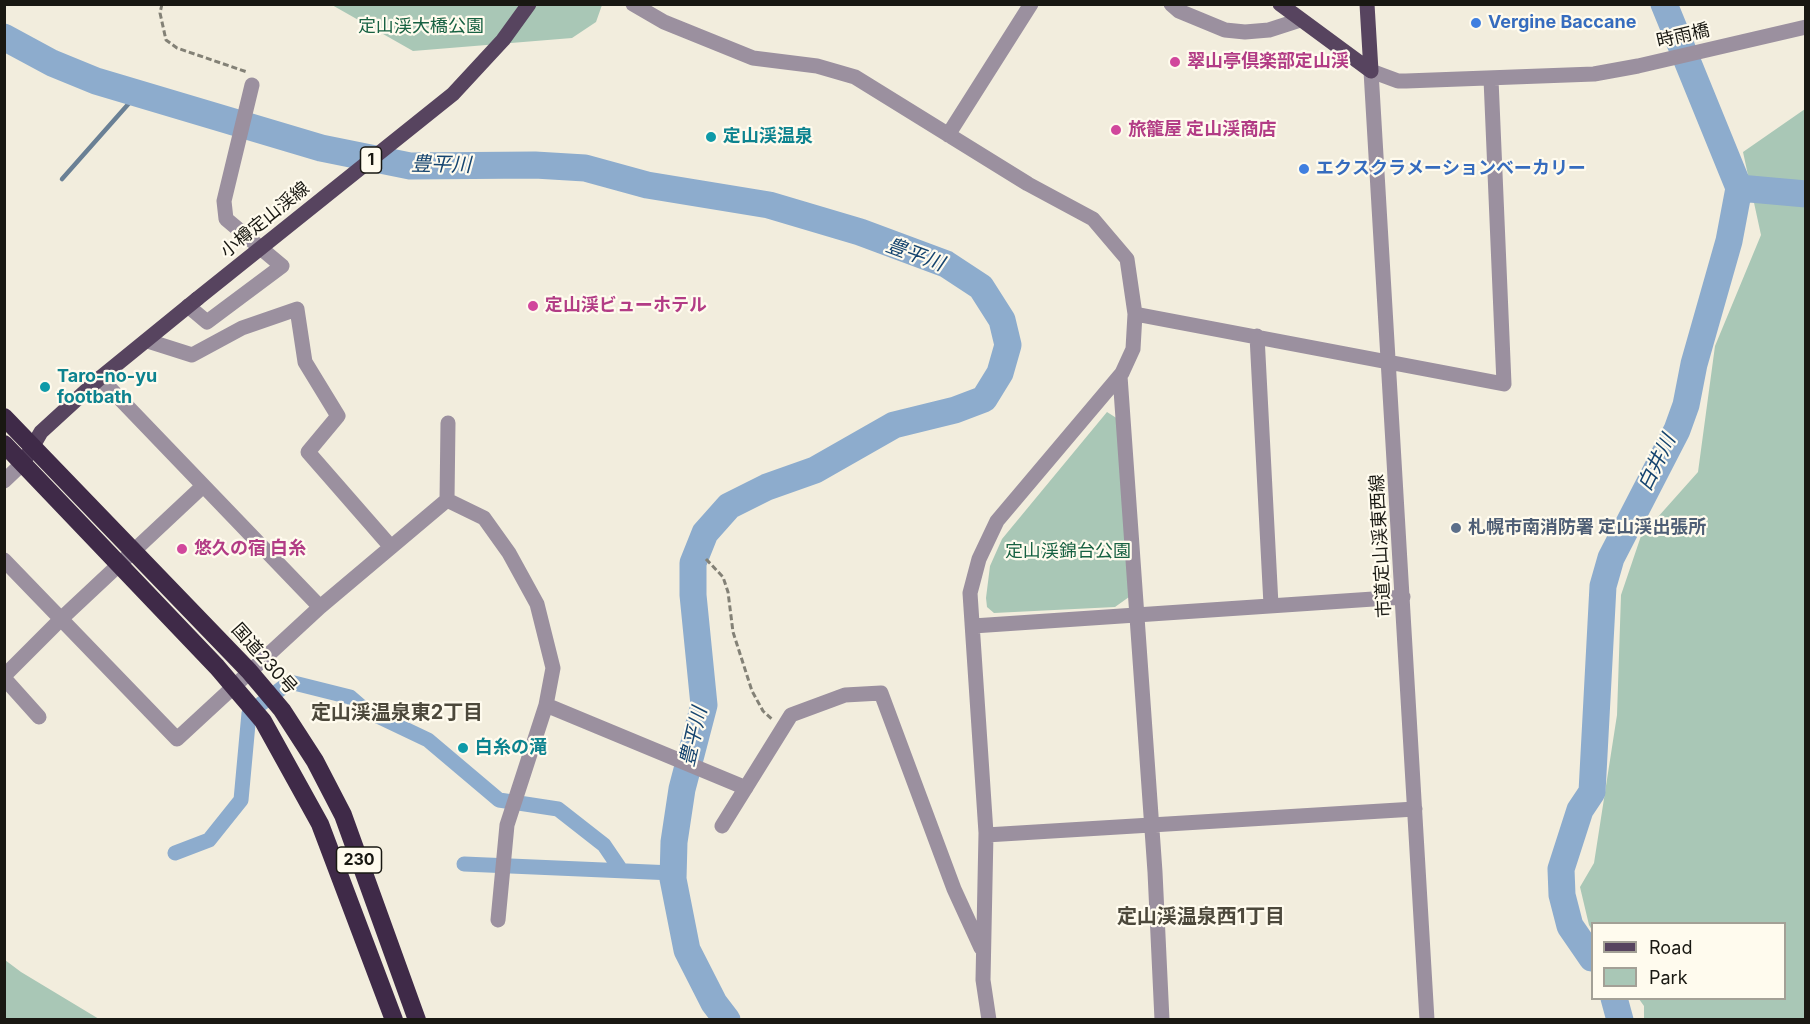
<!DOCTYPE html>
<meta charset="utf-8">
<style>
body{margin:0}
#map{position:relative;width:1810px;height:1024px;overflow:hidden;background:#f2eddd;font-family:Inter,sans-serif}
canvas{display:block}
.frame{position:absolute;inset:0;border:6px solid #191812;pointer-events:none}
.legend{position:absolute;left:1591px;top:922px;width:195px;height:78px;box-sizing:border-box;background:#fffbee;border:2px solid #a3a096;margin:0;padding:8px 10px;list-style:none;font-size:18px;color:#191812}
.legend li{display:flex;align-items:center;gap:12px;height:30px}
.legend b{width:30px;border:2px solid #a3a096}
</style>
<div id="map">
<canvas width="1810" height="1024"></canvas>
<div class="frame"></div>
<ul class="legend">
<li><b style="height:8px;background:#57445f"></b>Road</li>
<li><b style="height:16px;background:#a9c7b6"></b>Park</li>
</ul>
</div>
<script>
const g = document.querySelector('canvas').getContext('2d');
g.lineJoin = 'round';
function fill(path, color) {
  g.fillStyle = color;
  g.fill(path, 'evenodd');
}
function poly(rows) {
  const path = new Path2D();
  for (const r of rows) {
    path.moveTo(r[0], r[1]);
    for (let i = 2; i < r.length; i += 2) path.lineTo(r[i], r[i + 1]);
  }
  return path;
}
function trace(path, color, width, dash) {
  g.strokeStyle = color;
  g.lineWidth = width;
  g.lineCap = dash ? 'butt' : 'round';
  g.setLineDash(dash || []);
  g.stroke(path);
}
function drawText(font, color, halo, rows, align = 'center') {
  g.font = font + ' Inter,"Noto Sans JP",sans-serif';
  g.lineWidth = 4.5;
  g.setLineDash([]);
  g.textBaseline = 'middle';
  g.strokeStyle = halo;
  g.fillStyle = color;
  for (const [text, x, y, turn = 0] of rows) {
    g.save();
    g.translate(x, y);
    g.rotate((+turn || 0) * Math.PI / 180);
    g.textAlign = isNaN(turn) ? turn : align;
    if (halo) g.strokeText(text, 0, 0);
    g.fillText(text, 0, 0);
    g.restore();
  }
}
fill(poly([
 [332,5,602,5,596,22,572,38,413,51],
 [1805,109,1805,1019,1644,1019,1644,1006,1639,999,1784,998,1784,924,1592,924,1592,930,1589,925,1580,887,1594,863,1617,715,1621,595,1641,536,1698,472,1715,346,1761,235,1743,152],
 [1107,412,1118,419,1129,597,1115,607,994,613,987,607,986,598,990,566,1002,539],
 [5,960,21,972,99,1019,5,1019]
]), '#a9c7b6');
trace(poly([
 [62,179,139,92]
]), '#6a8095', 4.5);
trace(poly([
 [175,853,209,840,241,800,249,713,290,682,350,697,365,710,428,740,499,800,558,809,604,845,621,870],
 [464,864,673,873]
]), '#8daccd', 15);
trace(poly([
 [4,37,52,63,96,81,321,148,410,166,535,165,585,168,647,185,769,205,860,232,946,264,981,287,1002,320,1008,345,1000,373,984,399,955,410,894,425,815,470,767,487,729,506,705,533,693,563,693,595,704,705,682,789,674,842,673,879,687,950,714,1003,727,1020],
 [1739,188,1806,194],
 [1592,958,1570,926,1562,895,1561,869,1580,810,1592,792,1603,586,1611,558,1677,430,1686,405,1694,364,1729,241,1739,188,1664,4],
 [1614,998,1620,1020]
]), '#8daccd', 27);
trace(poly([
 [162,4,160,13,166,40,177,48,247,72],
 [706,559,723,577,728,592,733,632,752,691,763,711,773,720]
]), '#838176', 3, [6, 3]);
trace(poly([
 [633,4,664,22,753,58,817,66,855,77,1028,184,1093,219,1127,259,1135,314,1133,349,1122,373,997,521,979,559,970,593,986,833,983,980,989,1020],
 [1171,4,1179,11,1225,30,1245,32,1269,30,1300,20],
 [948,135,1031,4],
 [188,306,207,322,282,266,226,219,224,201,252,85],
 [1135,314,1504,384,1491,79],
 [1257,336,1271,605],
 [148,341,192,355,242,328,297,309,305,362,338,416,308,452,391,547],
 [1120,376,1155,872,1162,1020],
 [100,378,320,607],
 [4,481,23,463],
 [447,500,484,518,509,553,537,604,553,668,546,705,507,825,498,920],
 [4,560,177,739,320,607,447,500,448,423],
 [973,626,1403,597],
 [4,676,62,618,203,486],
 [4,678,39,717],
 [546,705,746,788],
 [722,826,791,715,845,695,881,693,954,889,981,948],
 [986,835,1415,809],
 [1427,1020,1371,71,1398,81,1406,81,1594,74,1638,66,1806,27]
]), '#9b909f', 15);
trace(poly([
 [1280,4,1371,71],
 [1367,4,1371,71],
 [23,463,41,432,100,378,197,299]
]), '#57445f', 15);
trace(poly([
 [4,417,249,671,282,710,315,761,343,815,417,1020],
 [4,444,217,667,263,721,320,824,394,1020]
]), '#3f2a48', 18);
trace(poly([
 [197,299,453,94,503,40,529,4]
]), '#57445f', 15);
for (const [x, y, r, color] of [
 [1476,23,6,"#3f7fe0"],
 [1175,62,6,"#d1479c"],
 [1116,130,6,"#d1479c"],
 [711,137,6,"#0f9aa8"],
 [1304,169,6,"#3f7fe0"],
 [533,306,6,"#d1479c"],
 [45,387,6,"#0f9aa8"],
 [1456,528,6,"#5c6f8a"],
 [182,549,6,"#d1479c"],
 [463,748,6,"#0f9aa8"]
]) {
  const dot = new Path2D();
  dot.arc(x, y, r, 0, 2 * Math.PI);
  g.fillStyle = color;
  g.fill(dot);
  trace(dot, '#fffbee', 2);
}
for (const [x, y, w] of [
 [371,160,21],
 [359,860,45]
]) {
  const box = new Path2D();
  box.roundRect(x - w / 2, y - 13, w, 26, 4.5);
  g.fillStyle = '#fffbee';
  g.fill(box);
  trace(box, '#191812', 1.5);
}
drawText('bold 16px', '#191812', null, [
 ["1",371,160],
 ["230",359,860]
]);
drawText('bold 18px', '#366cbe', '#fffbee', [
 ["Vergine Baccane",1488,23],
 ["エクスクラメーションベーカリー",1316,169]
], 'left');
drawText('18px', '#176142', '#fffbee', [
 ["定山渓大橋公園",421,27],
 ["定山渓錦台公園",1068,552]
]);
drawText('18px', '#191812', '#fffbee', [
 ["時雨橋",1683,36,-13],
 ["小樽定山渓線",265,220,-39],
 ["市道定山渓東西線",1381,546,-93],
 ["国道230号",264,659,48]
]);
drawText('bold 18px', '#b23c85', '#fffbee', [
 ["翠山亭倶楽部定山渓",1187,62],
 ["旅籠屋 定山渓商店",1128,130],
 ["定山渓ビューホテル",545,306],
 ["悠久の宿 白糸",194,549]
], 'left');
drawText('bold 18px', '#0d838f', '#fffbee', [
 ["定山渓温泉",723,137],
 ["Taro-no-yu",57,377],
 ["footbath",57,398],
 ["白糸の滝",475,748]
], 'left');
drawText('bold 18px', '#4e5e75', '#fffbee', [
 ["札幌市南消防署 定山渓出張所",1468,528]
], 'left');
drawText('italic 20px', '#15446f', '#fffbee', [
 ["豊平川",441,165,1],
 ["豊平川",915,255,20],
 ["白井川",1657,463,-64],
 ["豊平川",694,737,-77]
]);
drawText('bold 20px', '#4c483b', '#fffbee', [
 ["定山渓温泉東2丁目",397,713],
 ["定山渓温泉西1丁目",1201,917]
]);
</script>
